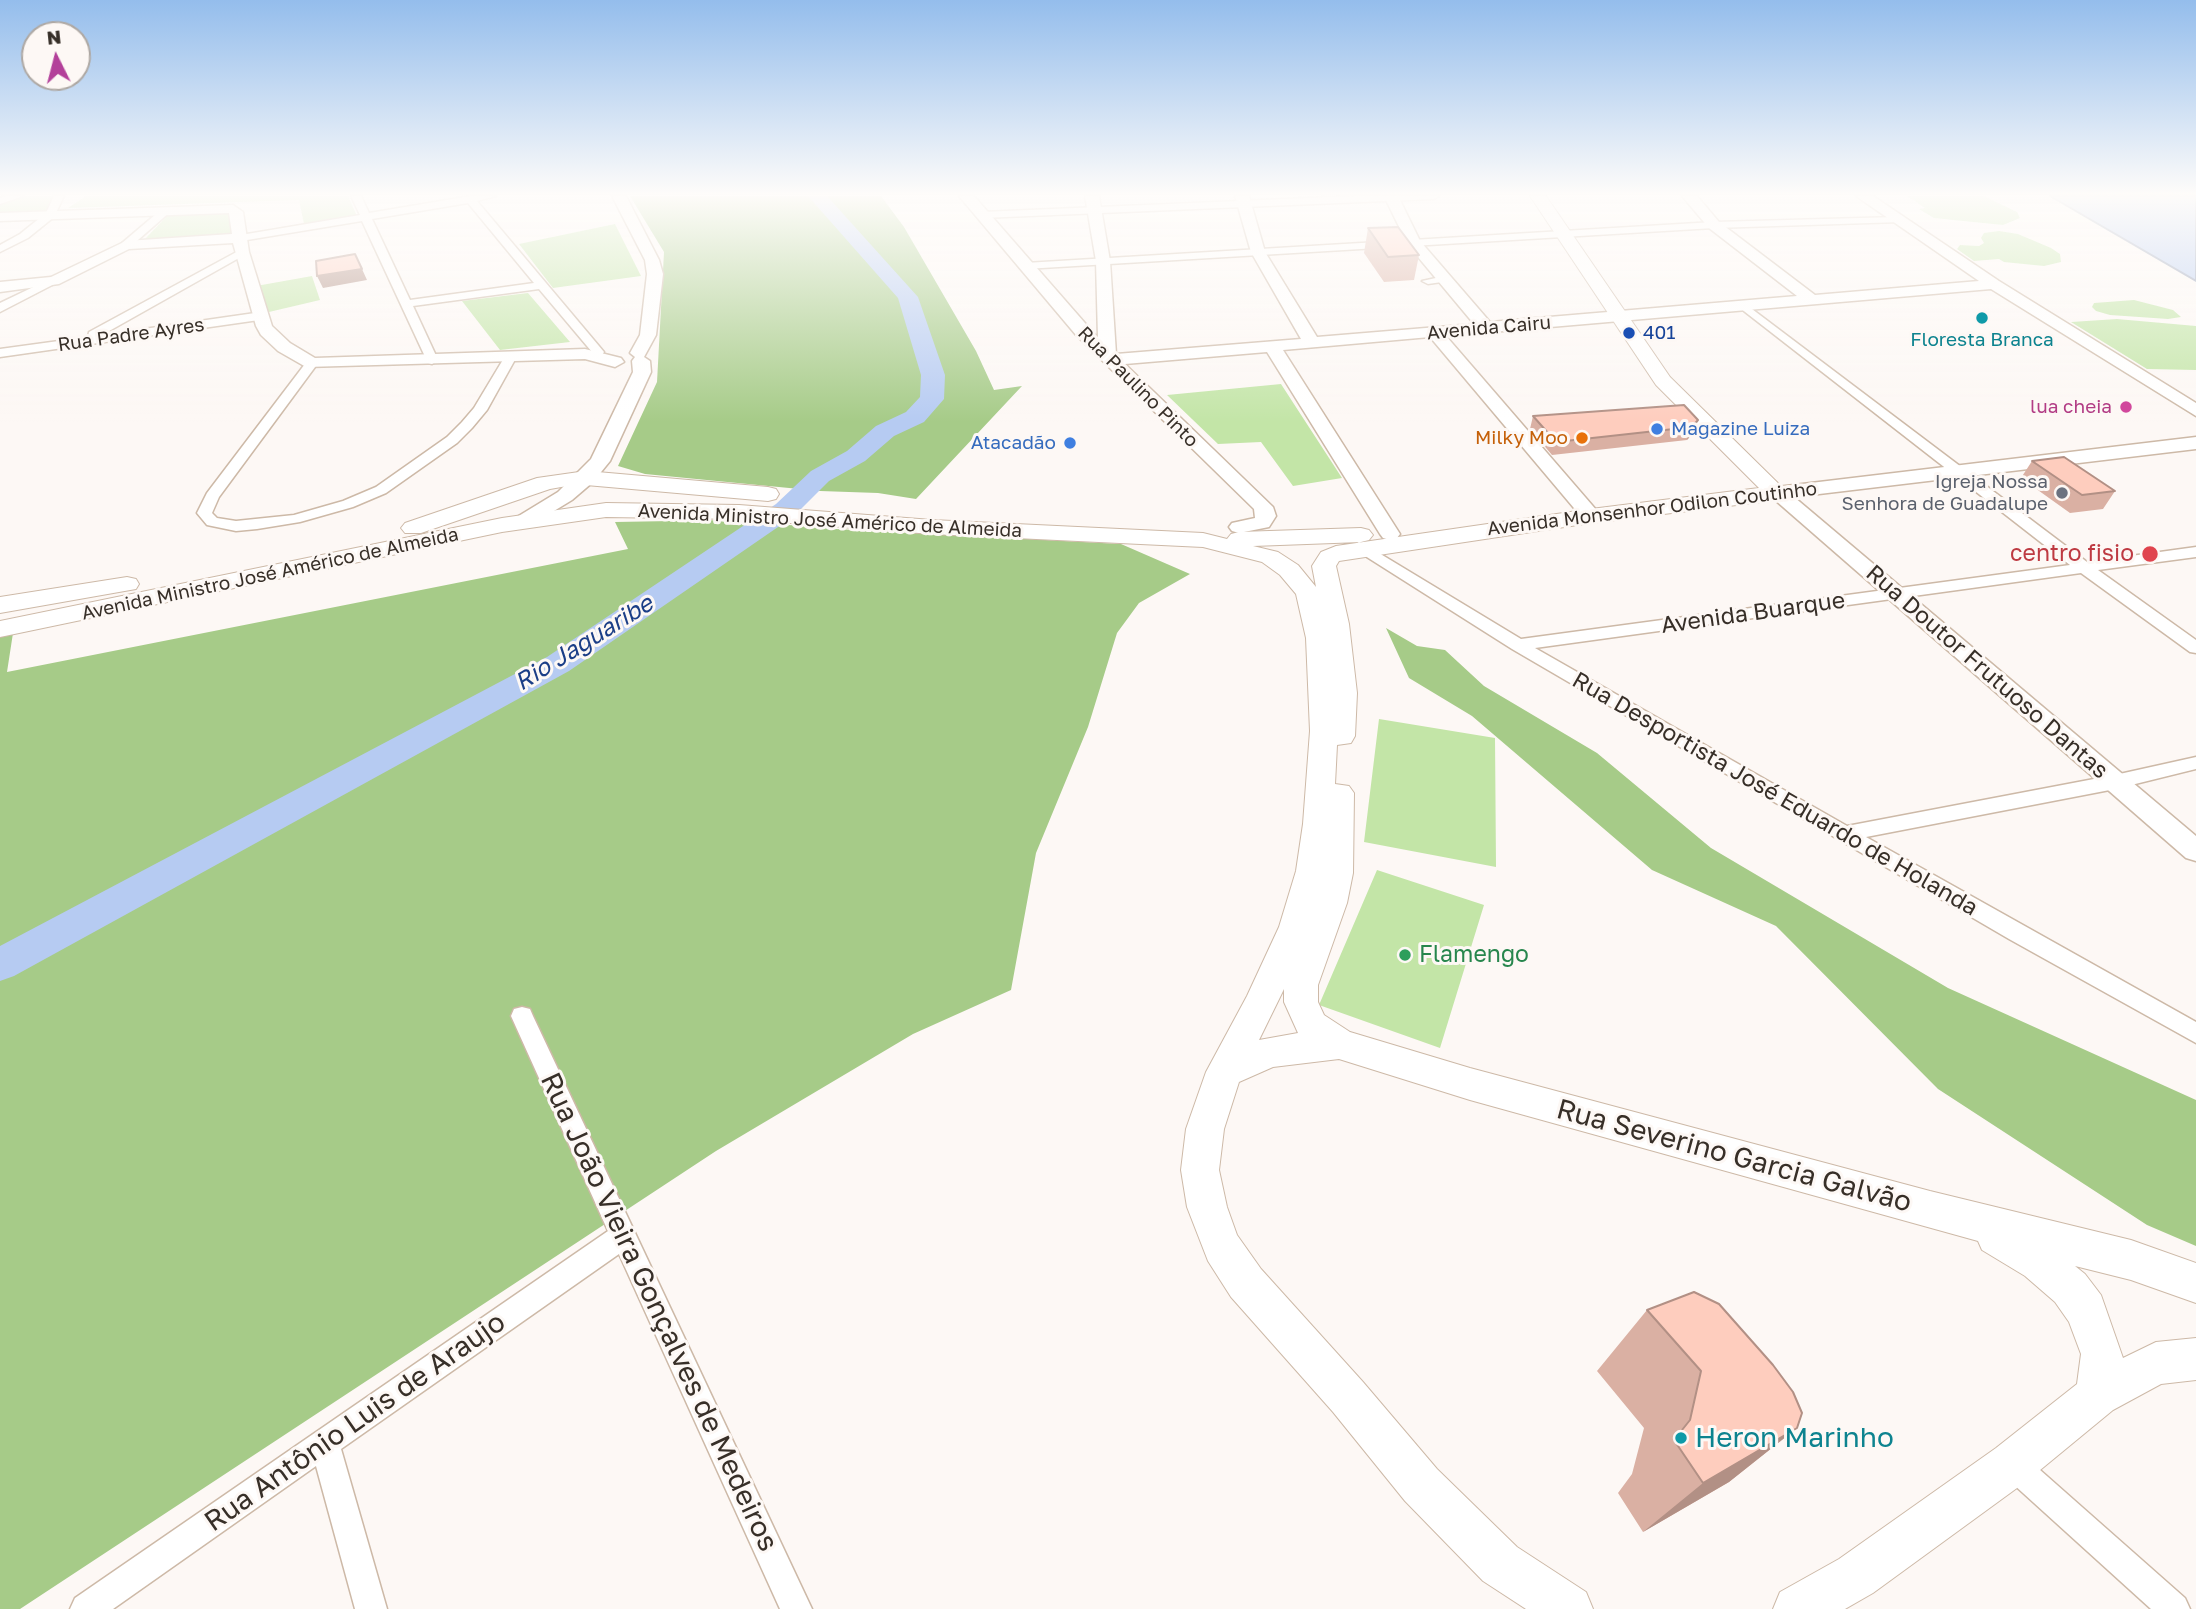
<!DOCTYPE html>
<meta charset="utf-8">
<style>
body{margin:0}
#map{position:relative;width:2196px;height:1609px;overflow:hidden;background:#fdf8f5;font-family:"Golos Text",sans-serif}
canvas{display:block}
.north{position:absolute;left:21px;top:21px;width:70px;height:70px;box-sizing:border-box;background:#fdf8f5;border:2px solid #aea8a3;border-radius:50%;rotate:354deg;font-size:19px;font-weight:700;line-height:28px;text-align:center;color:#372f28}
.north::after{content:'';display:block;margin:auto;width:24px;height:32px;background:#b3409a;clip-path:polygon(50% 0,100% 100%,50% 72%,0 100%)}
</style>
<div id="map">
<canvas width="2196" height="1609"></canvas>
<div class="north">N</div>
</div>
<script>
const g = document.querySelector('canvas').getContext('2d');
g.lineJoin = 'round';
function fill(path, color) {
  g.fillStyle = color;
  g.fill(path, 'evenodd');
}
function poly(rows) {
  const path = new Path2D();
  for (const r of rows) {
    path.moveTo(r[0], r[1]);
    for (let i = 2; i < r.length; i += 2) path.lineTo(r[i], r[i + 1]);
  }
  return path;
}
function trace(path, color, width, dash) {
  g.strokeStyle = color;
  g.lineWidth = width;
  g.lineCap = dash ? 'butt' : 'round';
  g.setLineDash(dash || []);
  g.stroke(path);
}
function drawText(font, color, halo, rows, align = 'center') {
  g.font = font + ' "Golos Text",sans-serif';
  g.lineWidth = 6;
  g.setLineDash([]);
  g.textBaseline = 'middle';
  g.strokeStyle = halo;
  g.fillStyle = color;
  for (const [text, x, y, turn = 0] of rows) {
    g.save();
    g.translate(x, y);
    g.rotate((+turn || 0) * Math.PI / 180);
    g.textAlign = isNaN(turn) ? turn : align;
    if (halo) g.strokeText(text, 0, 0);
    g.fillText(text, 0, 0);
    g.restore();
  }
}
fill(poly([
 [22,196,56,196,50,211,0,214,0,202],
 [86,196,348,196,357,216,304,224,299,200,68,208],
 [1907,196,1984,196,2017,212,2020,218,2003,225,1934,218,1919,209,1925,208],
 [229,210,233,237,141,243,172,211],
 [615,224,641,276,553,288,519,244],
 [1999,231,2018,234,2051,248,2060,254,2061,262,2044,266,2004,262,1999,259,1974,261,1957,249,1960,245,1979,246,1984,243,1981,238,1984,233],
 [312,276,320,300,269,312,256,286],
 [528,293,570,342,500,350,462,301],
 [2134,300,2173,310,2181,317,2168,319,2110,315,2096,311,2092,307,2094,303],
 [2117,319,2196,326,2196,370,2147,369,2071,322],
 [1281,384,1342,478,1293,486,1261,442,1218,444,1167,395],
 [1379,719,1495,738,1496,867,1364,842],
 [1377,870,1484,905,1440,1048,1319,1005]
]), '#c3e5a7');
fill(poly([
 [630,196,881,196,904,227,976,351,994,390,1022,386,916,499,878,493,820,491,645,474,618,466,657,382,664,252],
 [730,520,836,529,1121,544,1190,574,1139,603,1117,633,1088,727,1036,853,1011,990,913,1034,716,1151,20,1609,0,1609,0,635,13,633,7,672,628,549,615,522],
 [1386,628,1417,646,1445,650,1484,686,1597,753,1711,848,1948,988,2196,1100,2196,1246,2147,1225,1938,1089,1776,926,1652,870,1472,716,1409,678]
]), '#a6cb88');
const water = poly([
 [2050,196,2196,196,2196,281,2050,196]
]);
fill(water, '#b6cbf2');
trace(water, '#909cb5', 2);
fill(poly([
 [808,196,827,196,918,297,945,375,944,399,924,422,894,436,865,461,829,481,794,516,569,671,14,976,0,981,0,946,547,657,776,504,811,471,847,451,876,426,906,412,920,397,921,375,898,298,808,196]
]), '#b6cbf2');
const street = poly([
 [6,196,23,196,0,204,0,198,6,196],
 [54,196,64,196,54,217,28,238,0,252,0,245,20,234,46,213,54,196],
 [351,196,361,196,369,213,471,196,496,196,477,201,604,352,600,358,592,358,592,352,539,289,413,306,438,360,432,364,428,363,362,221,241,241,236,238,241,235,360,215,351,196],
 [468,203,534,283,410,300,372,219,468,203],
 [1355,196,1439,196,1434,199,982,218,977,215,982,212,1355,196],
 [162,209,171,211,130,247,122,247,122,243,162,209],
 [1897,217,1901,218,1901,222,1714,228,1025,269,1019,266,1025,263,1714,222,1897,217],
 [242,249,247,252,246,254,102,335,262,312,266,313,266,319,0,357,0,349,88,337,89,332,242,249],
 [1445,276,1451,279,1449,281,1428,284,1422,281,1445,276],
 [50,279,60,281,0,312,0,303,50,279],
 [1744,303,2087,562,2196,547,2196,557,2098,570,2196,640,2196,653,2190,652,2081,573,1535,648,1847,826,2115,775,2196,757,2196,769,2115,789,1866,837,2196,1022,2196,1043,2009,939,1512,649,1351,547,1359,542,1364,544,1521,639,2070,565,1740,308,1738,306,1744,303],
 [511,352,517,356,487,410,472,428,457,443,386,493,353,507,300,522,257,529,236,531,207,525,197,513,207,493,308,360,312,359,318,363,219,497,212,513,217,518,236,521,294,515,343,501,376,487,447,437,462,422,474,408,507,353,511,352],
 [522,1007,530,1009,533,1016,812,1609,780,1609,619,1254,341,1449,387,1609,355,1609,316,1466,113,1609,70,1609,75,1598,608,1231,511,1016,514,1009,522,1007],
 [2012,1449,2022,1454,2185,1598,2190,1609,2151,1609,2002,1474,1997,1464,2002,1454,2012,1449]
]);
const secondary = poly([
 [612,196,626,196,659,260,663,274,656,335,644,357,650,361,651,372,610,461,593,482,572,500,531,525,517,525,514,521,517,517,558,492,591,459,633,372,632,361,635,357,630,353,640,335,647,274,645,260,612,196],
 [959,196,974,196,1098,338,1096,261,1085,196,1099,196,1110,261,1116,354,1301,339,1251,252,1235,196,1249,196,1265,252,1317,337,1474,324,1408,245,1384,196,1398,196,1420,241,1490,322,1797,296,1709,228,1682,196,1697,196,1719,222,1815,295,1979,281,1856,196,1873,196,1999,281,2196,403,2196,416,1991,289,1446,336,1598,512,1601,516,1598,520,1591,522,1584,520,1430,337,1283,350,1400,534,1397,538,1390,540,1383,538,1380,534,1267,352,1125,364,1273,507,1276,516,1269,527,1239,533,1232,531,1229,527,1232,523,1255,518,1254,509,1076,335,959,196],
 [233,205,243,212,249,252,272,326,290,343,315,358,585,349,621,358,624,362,615,367,585,359,306,367,278,351,261,335,256,326,233,243,129,249,59,284,0,292,0,282,51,277,126,241,232,234,229,213,0,221,0,213,233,205],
 [2196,437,2196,449,1794,497,2196,836,2196,861,2186,858,1767,493,1770,489,1777,487,2196,437]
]);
const primary = poly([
 [1530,196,1546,196,1670,377,1788,493,1785,498,1777,500,1591,523,1339,561,1336,566,1349,624,1357,693,1355,736,1351,743,1337,745,1335,784,1349,786,1354,793,1353,873,1347,903,1318,985,1318,1002,1324,1015,1350,1032,1470,1068,1930,1191,2131,1240,2196,1263,2196,1303,2131,1280,2075,1266,2085,1274,2101,1295,2123,1358,2156,1342,2196,1338,2196,1380,2161,1384,2113,1410,2028,1480,1873,1593,1845,1609,1773,1609,1780,1592,1839,1559,1996,1448,2077,1384,2081,1354,2069,1322,2055,1302,2025,1276,1982,1250,1978,1241,1470,1100,1339,1059,1273,1067,1239,1082,1224,1129,1219,1170,1227,1207,1237,1235,1261,1269,1363,1382,1437,1469,1517,1547,1586,1592,1593,1609,1526,1609,1483,1581,1405,1501,1333,1412,1231,1297,1208,1261,1187,1207,1181,1170,1186,1129,1206,1072,1247,996,1279,927,1296,871,1303,824,1310,731,1306,638,1296,594,1280,575,1262,562,1203,547,932,534,739,519,606,517,502,532,0,637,0,621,502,518,606,503,739,505,932,520,1203,533,1227,539,1231,534,1239,532,1361,528,1369,530,1373,535,1369,540,1361,542,1253,546,1278,552,1298,565,1316,587,1312,566,1321,552,1336,546,1591,509,1759,488,1656,385,1530,196],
 [1284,989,1284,1002,1298,1033,1259,1040,1284,989],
 [586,471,768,487,776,489,779,494,776,499,768,501,586,485,567,486,550,489,421,533,405,533,401,528,405,523,537,478,586,471],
 [127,577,136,579,139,584,136,589,0,613,0,597,127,577]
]);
trace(street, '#cdb9a7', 3);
trace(secondary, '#cdb9a7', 3);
trace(primary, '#cdb9a7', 2);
fill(street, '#fff');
fill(secondary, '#fff');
fill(primary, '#fff');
fill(poly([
 [1368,228,1419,255,1414,280,1384,282,1364,253],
 [1533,416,1698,420,1693,433,1687,440,1552,455,1530,429],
 [2032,461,2115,491,2103,509,2070,513,2021,478],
 [1647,1310,1797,1428,1729,1482,1643,1532,1618,1493,1632,1474,1644,1428,1597,1371]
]), '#dab0a3');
fill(poly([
 [362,269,367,280,323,288,317,276],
 [1698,420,1693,433,1687,440,1692,427],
 [1797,1428,1729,1482,1643,1532,1703,1483]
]), '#b29085');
const building = poly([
 [1398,227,1419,255,1388,257,1368,228,1398,227],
 [355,254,362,269,317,276,316,261,355,254],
 [1684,405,1698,420,1692,427,1556,442,1533,416,1684,405],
 [2064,457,2115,491,2082,495,2032,461,2064,457],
 [1694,1292,1719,1304,1773,1365,1793,1392,1802,1413,1797,1428,1703,1483,1674,1440,1690,1420,1701,1371,1647,1310,1694,1292]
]);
fill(building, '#fecdbe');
trace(building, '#b29085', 2);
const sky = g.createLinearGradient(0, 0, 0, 422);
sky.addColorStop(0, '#94bdec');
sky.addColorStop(0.46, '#fefcfa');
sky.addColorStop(1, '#fefcfa00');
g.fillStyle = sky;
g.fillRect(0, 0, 2196, 422);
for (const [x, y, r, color] of [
 [1982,318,7,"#0f9aa8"],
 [1629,333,7,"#1a4fb4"],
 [2126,407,7,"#d1479c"],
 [1657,429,7,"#3f7fe0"],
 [1582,438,7,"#e8710a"],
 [1070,443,7,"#3f7fe0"],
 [2062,493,7,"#6b7280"],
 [2150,554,9,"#e0444e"],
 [1405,955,7,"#2e9e5b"],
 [1681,1438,7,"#0f9aa8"]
]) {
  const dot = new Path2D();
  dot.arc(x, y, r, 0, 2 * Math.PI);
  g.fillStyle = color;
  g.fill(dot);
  trace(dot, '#fdf8f5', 2.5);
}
drawText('19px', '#372f28', '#fdf8f5', [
 ["Avenida Cairu",1489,328,-5],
 ["Rua Padre Ayres",131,335,-8],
 ["Rua Paulino Pinto",1138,387,45],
 ["Avenida Monsenhor Odilon Coutinho",1652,509,-7],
 ["Avenida Ministro José Américo de Almeida",830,521,3],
 ["Avenida Ministro José Américo de Almeida",270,574,-12]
]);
drawText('19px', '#164399', '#fdf8f5', [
 ["401",1643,333]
], 'left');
drawText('19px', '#0d838f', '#fdf8f5', [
 ["Floresta Branca",1982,340]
]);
drawText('19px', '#b23c85', '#fdf8f5', [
 ["lua cheia",2112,407]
], 'right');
drawText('19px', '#366cbe', '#fdf8f5', [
 ["Magazine Luiza",1671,429],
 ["Atacadão",1056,443,"right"]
], 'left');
drawText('19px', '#c56008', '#fdf8f5', [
 ["Milky Moo",1568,438]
], 'right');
drawText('19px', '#5b616d', '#fdf8f5', [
 ["Igreja Nossa",2048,482],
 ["Senhora de Guadalupe",2048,504]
], 'right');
drawText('23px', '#be3a42', '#fdf8f5', [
 ["centro fisio",2134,554]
], 'right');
drawText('23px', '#372f28', '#fdf8f5', [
 ["Avenida Buarque",1753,613,-8],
 ["Rua Doutor Frutuoso Dantas",1987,672,41],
 ["Rua Desportista José Eduardo de Holanda",1775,794,30]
]);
drawText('23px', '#27864d', '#fdf8f5', [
 ["Flamengo",1419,955]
], 'left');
drawText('italic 24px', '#1b3e87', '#fdf8f5', [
 ["Rio Jaguaribe",584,643,-32]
]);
drawText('28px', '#372f28', '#fdf8f5', [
 ["Rua Severino Garcia Galvão",1734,1156,15],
 ["Rua João Vieira Gonçalves de Medeiros",659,1312,65],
 ["Rua Antônio Luis de Araujo",355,1422,-35]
]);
drawText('28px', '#0d838f', '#fdf8f5', [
 ["Heron Marinho",1695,1438]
], 'left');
</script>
